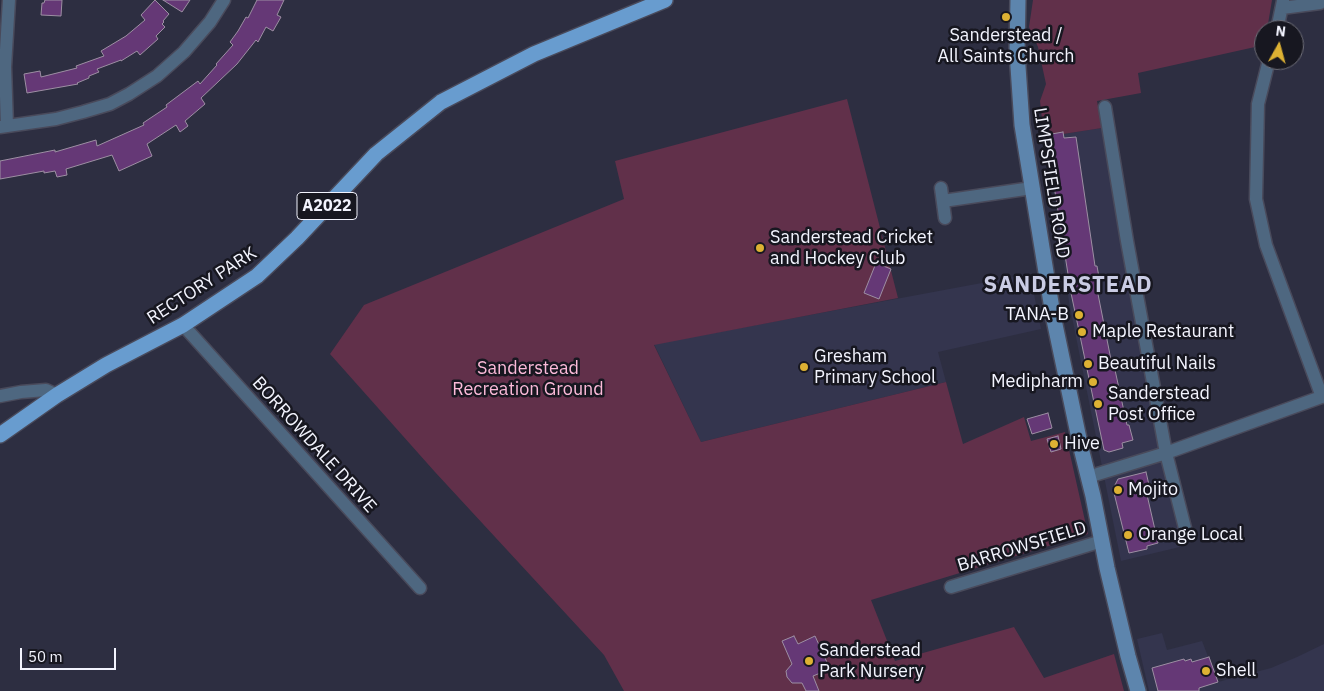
<!DOCTYPE html>
<style>
body{margin:0}
#map{position:relative;width:1324px;height:691px;overflow:hidden;background:#2d2e41;font-family:"IBM Plex Sans",sans-serif}
canvas{display:block}
.north{position:absolute;left:1254px;top:20px;width:50px;height:50px;box-sizing:border-box;background:#171720;border:1px solid #6f6f79;border-radius:50%;rotate:7deg;font-size:14px;font-weight:700;line-height:20px;text-align:center;color:#f3f4fe}
.north::after{content:'';display:block;margin:auto;width:18px;height:22px;background:#ddb133;clip-path:polygon(50% 0,100% 100%,50% 72%,0 100%)}
.scale{position:absolute;left:20px;top:648px;width:96px;height:22px;box-sizing:border-box;border:2px solid #f3f4fe;border-top:0;padding-left:6px;font-size:15px;line-height:18px;white-space:nowrap;color:#f3f4fe;-webkit-text-stroke:4px #171720;paint-order:stroke}
</style>
<div id="map">
<canvas width="1324" height="691"></canvas>
<div class="north">N</div>
<div class="scale">50 m</div>
</div>
<script>
const g = document.querySelector('canvas').getContext('2d');
g.lineJoin = 'round';
function fill(path, color) {
  g.fillStyle = color;
  g.fill(path, 'evenodd');
}
function poly(rows) {
  const path = new Path2D();
  for (const r of rows) {
    path.moveTo(r[0], r[1]);
    for (let i = 2; i < r.length; i += 2) path.lineTo(r[i], r[i + 1]);
  }
  return path;
}
function trace(path, color, width, dash) {
  g.strokeStyle = color;
  g.lineWidth = width;
  g.lineCap = dash ? 'butt' : 'round';
  g.setLineDash(dash || []);
  g.stroke(path);
}
function drawText(font, color, halo, rows, align = 'center') {
  g.font = font + ' "IBM Plex Sans",sans-serif';
  g.lineWidth = 5;
  g.setLineDash([]);
  g.textBaseline = 'middle';
  g.strokeStyle = halo;
  g.fillStyle = color;
  for (const [text, x, y, turn = 0] of rows) {
    g.save();
    g.translate(x, y);
    g.rotate((+turn || 0) * Math.PI / 180);
    g.textAlign = isNaN(turn) ? turn : align;
    if (halo) g.strokeText(text, 0, 0);
    g.fillText(text, 0, 0);
    g.restore();
  }
}
fill(poly([
 [1102,128,1162,455,1184,546,1121,561,1069,302,1058,220,1044,137],
 [1030,274,1041,329,938,352,946,382,701,442,654,344],
 [1162,633,1167,650,1202,641,1218,682,1271,668,1297,657,1324,644,1324,691,1149,691,1137,639]
]), '#34354e');
fill(poly([
 [1033,0,1272,0,1267,30,1264,30,1264,45,1138,73,1141,93,1097,101,1102,128,1044,137,1040,101,1046,84,1038,47,1029,27],
 [847,99,898,298,654,345,701,442,946,382,963,444,1024,417,1031,441,1065,432,1088,534,871,600,895,661,1014,627,1044,678,1114,654,1124,691,624,691,604,655,435,472,330,354,364,305,624,199,615,161]
]), '#61304a');
const building = poly([
 [45,0,62,0,61,16,41,15,42,3,44,3,45,0],
 [155,0,169,14,163,21,164,22,162,24,165,27,156,36,158,39,140,55,137,51,121,61,121,60,97,69,99,72,89,76,89,78,77,83,78,84,27,93,24,74,40,71,41,77,77,68,76,66,104,56,101,51,126,36,145,20,141,15,155,0],
 [163,0,190,0,182,12,163,0],
 [257,0,284,0,277,15,281,17,273,31,266,27,258,42,256,40,237,64,201,98,205,104,185,121,188,126,180,132,176,125,147,144,152,156,119,171,112,155,66,169,67,175,57,177,55,171,44,173,44,171,0,179,0,161,55,150,55,152,96,140,97,146,144,125,143,123,167,107,166,105,198,81,200,84,217,65,216,64,233,45,230,42,238,31,246,17,248,18,257,0],
 [1063,132,1064,138,1076,137,1095,266,1097,266,1100,283,1096,284,1113,370,1115,370,1127,425,1129,425,1133,440,1122,443,1123,448,1109,452,1104,450,1071,293,1046,135,1063,132],
 [876,263,891,269,879,299,864,293,876,263],
 [1048,413,1052,428,1032,434,1027,419,1048,413],
 [1058,436,1061,449,1051,452,1047,439,1058,436],
 [1146,472,1149,485,1145,486,1158,543,1147,546,1147,549,1129,553,1113,489,1118,479,1146,472],
 [794,636,798,644,815,636,830,669,813,676,819,691,806,691,802,683,792,683,787,677,786,671,792,664,782,641,794,636],
 [1209,657,1218,682,1199,688,1199,691,1158,691,1152,668,1184,659,1185,661,1191,659,1192,662,1209,657]
]);
fill(building, '#653876');
trace(building, '#9d8fa3', 1);
const street = poly([
 [1282,8,1320,3],
 [1277,30,1283,1],
 [1269,60,1258,104,1256,199,1266,245,1322,397],
 [1105,107,1127,241,1166,453,1186,532],
 [7,126,5,67,9,0],
 [0,127,56,119,83,112,110,104,129,94,157,76,184,52,210,22,224,0],
 [941,188,945,218],
 [943,201,1032,188],
 [183,325,420,588],
 [0,396,21,392,46,390,57,395],
 [1088,477,1166,453,1324,396],
 [951,587,1102,541]
]);
const secondary = poly([
 [1018,0,1017,52,1022,125,1053,315,1081,448,1093,496,1107,568,1128,656,1138,691]
]);
const primary = poly([
 [0,435,57,395,106,365,183,325,257,276,297,238,376,154,441,102,534,54,665,0]
]);
trace(street, '#494a5b', 15);
trace(secondary, '#494a5b', 18);
trace(primary, '#494a5b', 18);
trace(street, '#4e6780', 12);
trace(secondary, '#5d85ad', 15);
trace(primary, '#689ccf', 15);
for (const [x, y, r, color] of [
 [1006,17,5,"#ddb133"],
 [760,248,5,"#ddb133"],
 [1079,315,5,"#ddb133"],
 [1082,332,5,"#ddb133"],
 [1088,364,5,"#ddb133"],
 [804,367,5,"#ddb133"],
 [1093,382,5,"#ddb133"],
 [1098,404,5,"#ddb133"],
 [1054,444,5,"#ddb133"],
 [1118,490,5,"#ddb133"],
 [1128,535,5,"#ddb133"],
 [809,661,5,"#ddb133"],
 [1206,671,5,"#ddb133"]
]) {
  const dot = new Path2D();
  dot.arc(x, y, r, 0, 2 * Math.PI);
  g.fillStyle = color;
  g.fill(dot);
  trace(dot, '#171720', 2);
}
for (const [x, y, w] of [
 [327,206,60]
]) {
  const box = new Path2D();
  box.roundRect(x - w / 2, y - 13.5, w, 27, 4);
  g.fillStyle = '#171720';
  g.fill(box);
  trace(box, '#f3f4fe', 1);
}
drawText('bold 16px', '#f3f4fe', null, [
 ["A2022",327,206]
]);
drawText('18px', '#f3f4fe', '#171720', [
 ["Sanderstead /",1006,36,"center"],
 ["All Saints Church",1006,57,"center"],
 ["Sanderstead Cricket",770,238],
 ["and Hockey Club",770,259],
 ["TANA-B",1069,315,"right"],
 ["Maple Restaurant",1092,332],
 ["Gresham",814,357],
 ["Primary School",814,378],
 ["Beautiful Nails",1098,364],
 ["Medipharm",1083,382,"right"],
 ["Sanderstead",1108,394],
 ["Post Office",1108,415],
 ["Hive",1064,444],
 ["Mojito",1128,490],
 ["Orange Local",1138,535],
 ["Sanderstead",819,651],
 ["Park Nursery",819,672],
 ["Shell",1216,671]
], 'left');
drawText('18px', '#f3f4fe', '#171720', [
 ["LIMPSFIELD ROAD",1051,183,81],
 ["RECTORY PARK",202,286,-33],
 ["BORROWDALE DRIVE",314,445,48],
 ["BARROWSFIELD",1022,547,-17]
]);
drawText('18px', '#fcbad9', '#171720', [
 ["Sanderstead",528,369],
 ["Recreation Ground",528,390]
]);
g.letterSpacing = '1px';
drawText('bold 22px', '#cacce4', '#171720', [
 ["SANDERSTEAD",1068,286]
]);
g.letterSpacing = '0px';
</script>
